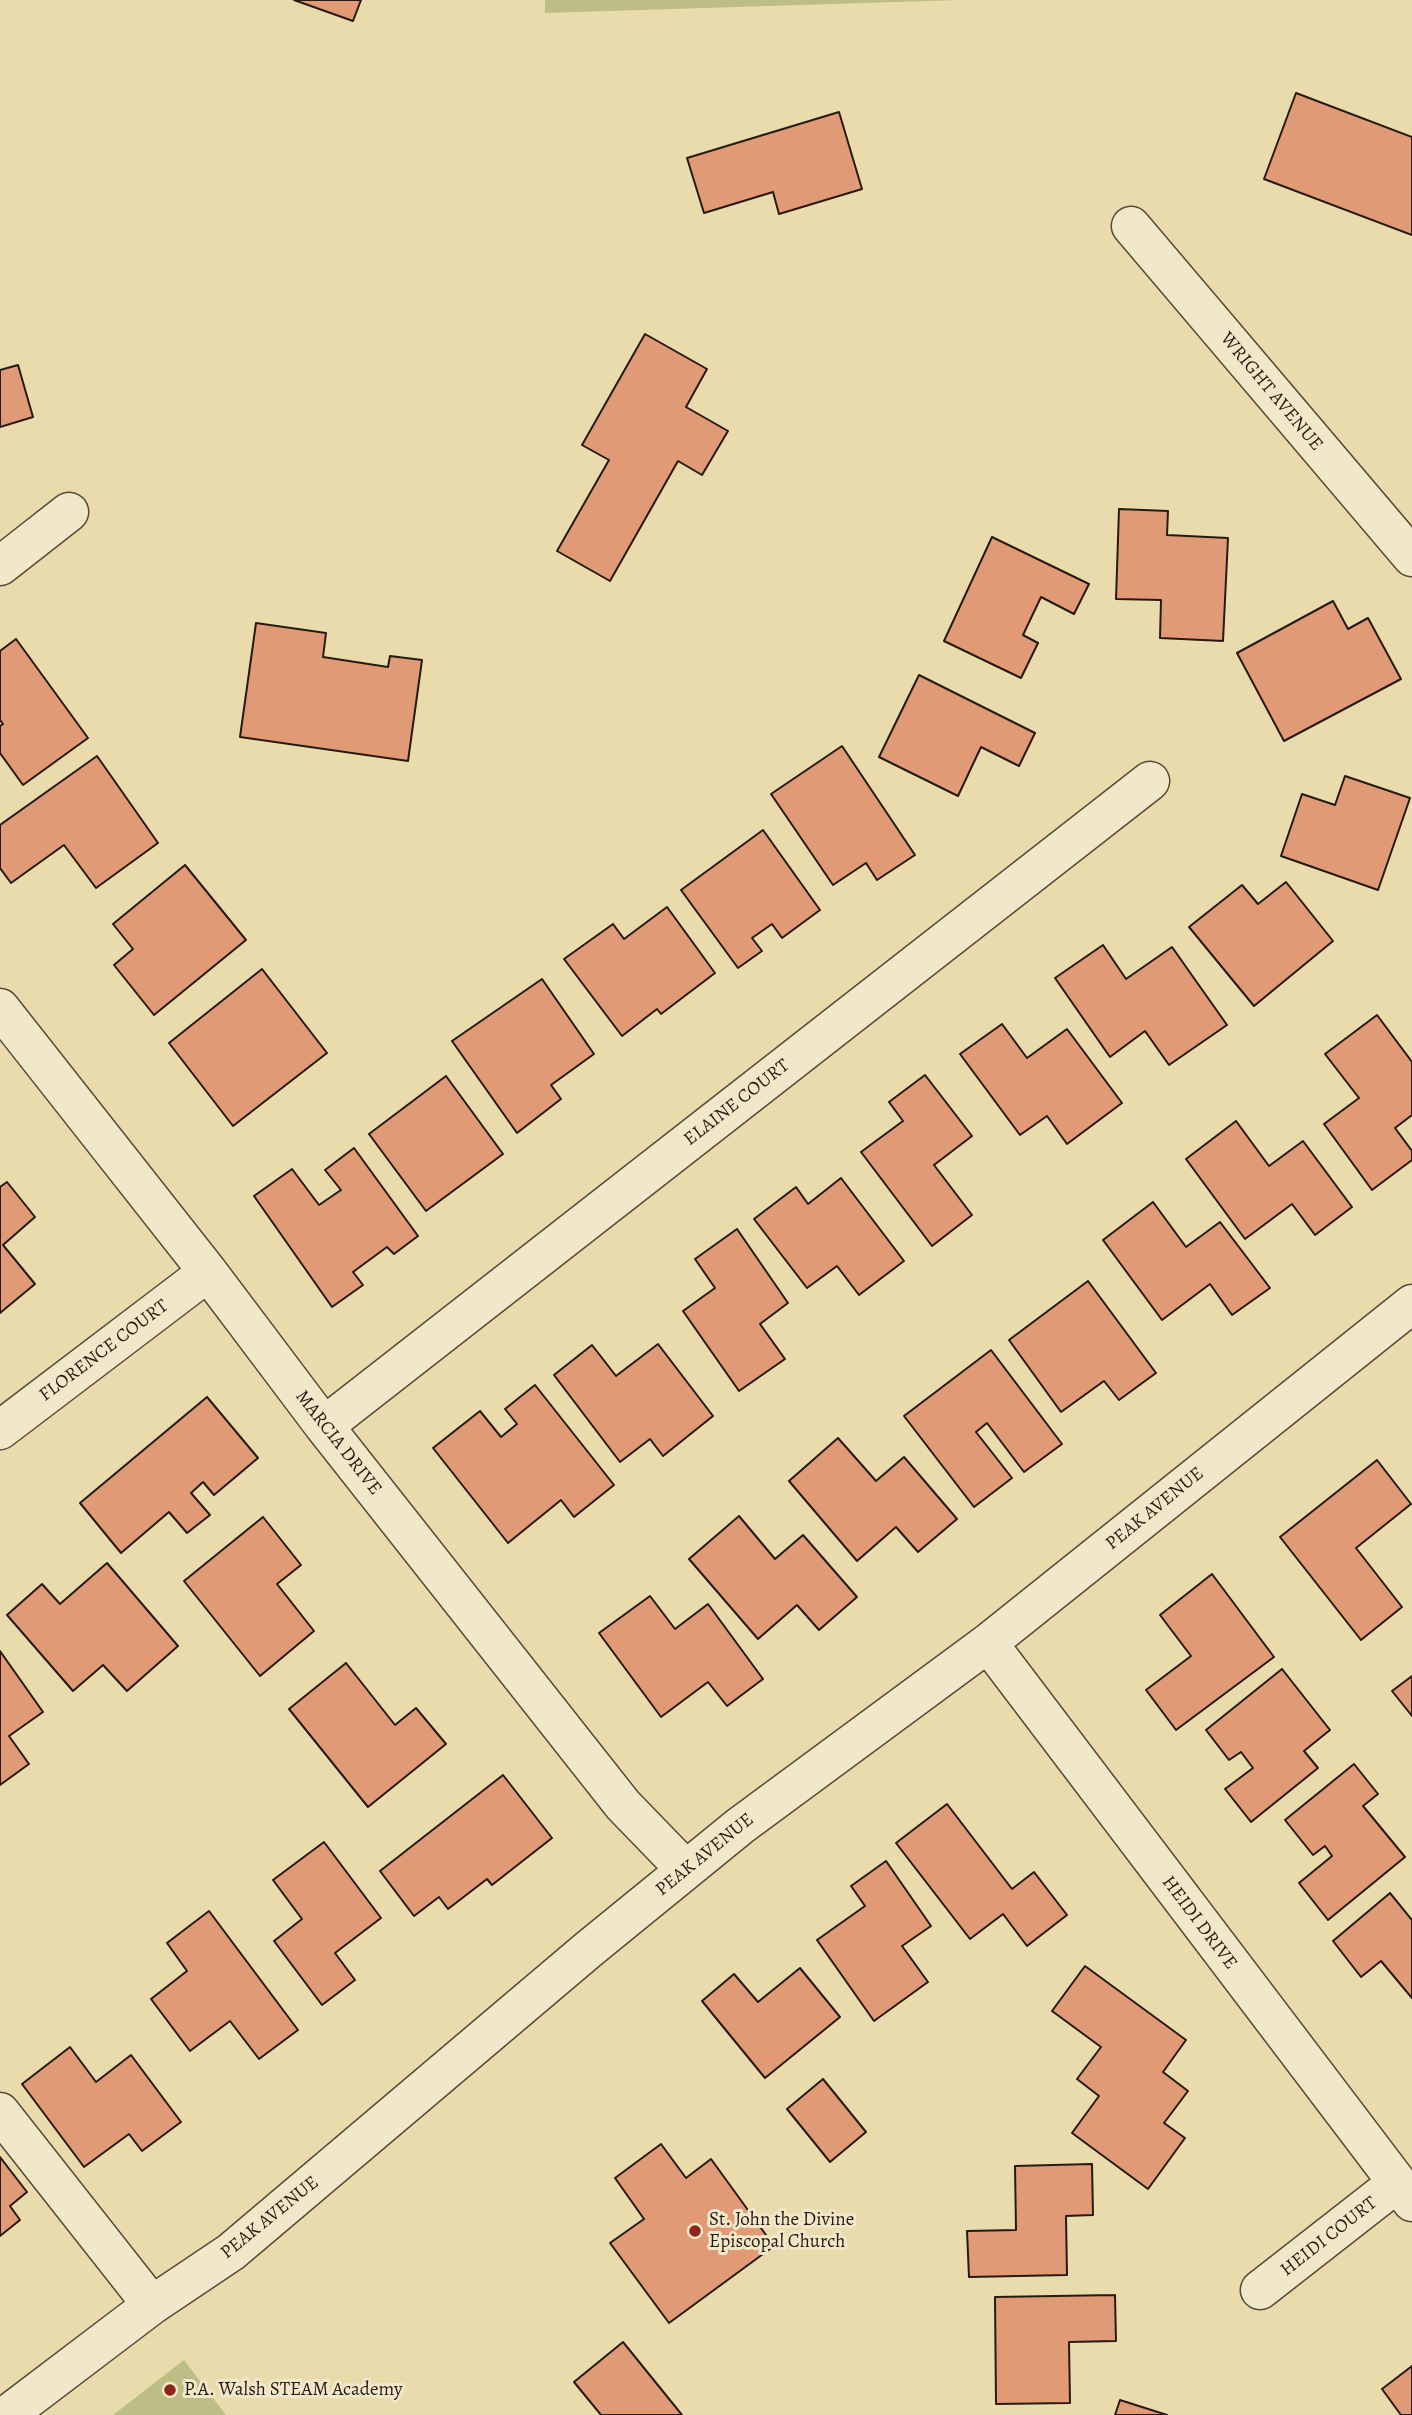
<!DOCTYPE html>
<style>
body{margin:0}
canvas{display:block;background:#eadbac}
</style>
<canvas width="1412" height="2415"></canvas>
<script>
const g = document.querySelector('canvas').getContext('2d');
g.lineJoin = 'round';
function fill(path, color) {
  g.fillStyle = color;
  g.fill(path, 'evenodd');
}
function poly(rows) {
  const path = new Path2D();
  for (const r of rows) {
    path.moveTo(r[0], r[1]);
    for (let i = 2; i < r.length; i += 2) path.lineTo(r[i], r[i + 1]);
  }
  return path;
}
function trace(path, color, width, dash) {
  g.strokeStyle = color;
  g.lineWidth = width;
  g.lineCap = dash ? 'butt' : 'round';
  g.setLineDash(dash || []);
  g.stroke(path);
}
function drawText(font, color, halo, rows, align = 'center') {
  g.font = font + ' Alegreya,serif';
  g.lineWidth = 6;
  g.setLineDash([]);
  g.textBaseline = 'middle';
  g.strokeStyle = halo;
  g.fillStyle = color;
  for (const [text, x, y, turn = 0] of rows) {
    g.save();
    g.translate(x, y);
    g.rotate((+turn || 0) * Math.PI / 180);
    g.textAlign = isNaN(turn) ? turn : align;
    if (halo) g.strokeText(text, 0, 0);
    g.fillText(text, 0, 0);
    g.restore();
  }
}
fill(poly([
 [545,0,960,0,545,13],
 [184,2360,226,2415,113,2415]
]), '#bdbe85');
const building = poly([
 [294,0,361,0,353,21,294,0],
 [1296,93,1412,137,1412,235,1264,179,1296,93],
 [839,112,862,189,779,214,773,192,704,213,687,158,839,112],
 [645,334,707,369,686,407,728,431,702,475,678,461,610,581,557,551,609,460,582,445,645,334],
 [18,365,33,417,0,427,0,370,18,365],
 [1119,509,1168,511,1167,535,1228,538,1223,641,1160,638,1161,600,1116,599,1119,509],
 [992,537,1089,584,1074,614,1041,597,1023,635,1038,643,1021,678,944,641,992,537],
 [1333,601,1348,629,1368,618,1401,679,1284,741,1237,653,1333,601],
 [256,623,326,633,323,657,388,667,390,656,422,660,408,761,240,737,256,623],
 [16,639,88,738,23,785,0,753,0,726,3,724,0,720,0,651,16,639],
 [919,675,1035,733,1019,766,981,747,958,796,879,757,919,675],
 [842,746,915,855,877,880,866,863,833,885,771,794,842,746],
 [97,756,158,843,96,888,64,845,11,883,0,868,0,825,97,756],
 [1345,776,1410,798,1378,890,1281,856,1302,794,1335,805,1345,776],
 [763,830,820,910,782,938,772,924,752,938,762,951,738,968,681,890,763,830],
 [185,865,246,940,154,1015,114,965,133,949,113,924,185,865],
 [1286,882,1333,941,1254,1006,1189,927,1242,885,1258,904,1286,882],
 [667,907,715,973,661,1014,657,1009,622,1036,564,959,613,924,624,939,667,907],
 [1103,945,1126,979,1172,947,1227,1025,1169,1065,1145,1031,1110,1057,1055,978,1103,945],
 [262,969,327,1053,233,1126,169,1043,262,969],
 [542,979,594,1054,551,1085,561,1099,517,1133,452,1041,542,979],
 [1377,1015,1412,1062,1412,1115,1395,1128,1412,1151,1412,1160,1372,1190,1324,1124,1359,1098,1325,1054,1377,1015],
 [1002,1024,1027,1058,1067,1029,1122,1103,1067,1144,1047,1116,1020,1135,960,1054,1002,1024],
 [925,1075,972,1136,934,1165,972,1215,932,1246,861,1152,903,1121,889,1102,925,1075],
 [446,1076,503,1154,426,1211,369,1134,446,1076],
 [1236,1121,1269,1166,1303,1141,1352,1207,1315,1235,1292,1204,1245,1239,1186,1159,1236,1121],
 [354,1148,418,1236,394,1254,387,1247,353,1272,363,1285,332,1307,254,1196,292,1169,319,1205,341,1190,325,1170,354,1148],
 [841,1178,904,1261,859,1295,837,1266,807,1288,754,1219,796,1187,808,1204,841,1178],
 [7,1182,35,1217,3,1245,35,1284,0,1313,0,1187,7,1182],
 [1153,1202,1186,1247,1220,1222,1270,1288,1232,1315,1210,1284,1162,1320,1103,1240,1153,1202],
 [737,1229,788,1303,760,1324,785,1359,739,1391,683,1311,715,1288,695,1259,737,1229],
 [1088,1281,1156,1373,1119,1400,1104,1381,1061,1412,1009,1340,1088,1281],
 [658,1344,713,1416,663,1456,650,1439,620,1462,554,1375,592,1345,616,1376,658,1344],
 [991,1350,1062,1444,1024,1472,987,1423,976,1432,1012,1478,974,1507,904,1416,991,1350],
 [535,1385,614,1485,574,1517,561,1500,508,1543,433,1448,480,1411,501,1437,517,1424,505,1409,535,1385],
 [207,1397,258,1458,214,1495,203,1482,191,1493,210,1515,187,1533,169,1512,121,1553,80,1503,207,1397],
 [838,1438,876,1481,904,1457,957,1519,918,1552,896,1527,857,1561,789,1481,838,1438],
 [1377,1460,1411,1504,1356,1548,1402,1607,1361,1640,1280,1537,1377,1460],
 [739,1516,775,1559,803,1535,857,1597,819,1630,797,1605,758,1639,689,1559,739,1516],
 [263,1517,301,1565,277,1584,314,1631,260,1676,184,1581,263,1517],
 [107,1563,178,1646,127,1691,103,1665,73,1691,7,1615,42,1584,60,1604,107,1563],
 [1212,1574,1274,1657,1176,1730,1146,1690,1191,1656,1160,1615,1212,1574],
 [650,1596,675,1629,708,1604,763,1679,727,1706,708,1682,661,1717,599,1633,650,1596],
 [0,1651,43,1712,9,1736,29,1764,0,1785,0,1651],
 [346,1663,395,1725,416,1708,446,1744,368,1807,289,1709,346,1663],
 [1282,1669,1330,1730,1304,1751,1318,1768,1251,1822,1225,1789,1253,1768,1241,1752,1229,1760,1206,1730,1282,1669],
 [1412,1676,1412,1716,1392,1691,1412,1676],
 [1354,1764,1378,1794,1363,1806,1405,1857,1328,1920,1299,1883,1332,1856,1325,1846,1313,1855,1285,1820,1354,1764],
 [503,1775,552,1838,492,1885,487,1879,448,1909,439,1897,414,1916,380,1871,503,1775],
 [947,1804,1012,1889,1034,1872,1067,1915,1027,1946,1003,1914,970,1939,896,1843,947,1804],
 [324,1842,381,1918,335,1953,355,1980,322,2005,274,1941,302,1919,273,1880,324,1842],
 [886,1861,931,1926,902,1946,928,1982,874,2021,817,1940,865,1906,851,1886,886,1861],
 [1390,1893,1412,1920,1412,1998,1381,1961,1361,1977,1333,1941,1390,1893],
 [209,1911,298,2030,259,2059,230,2021,190,2051,151,1999,187,1971,167,1943,209,1911],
 [1085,1966,1186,2040,1163,2072,1188,2091,1164,2123,1185,2138,1148,2189,1072,2133,1099,2096,1077,2079,1101,2047,1052,2011,1085,1966],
 [800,1968,840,2017,765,2078,702,2001,734,1974,758,2002,800,1968],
 [70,2047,96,2082,131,2055,181,2122,142,2151,129,2134,84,2167,22,2084,70,2047],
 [823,2079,866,2132,830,2162,787,2109,823,2079],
 [661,2144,686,2178,711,2159,774,2246,669,2323,610,2243,644,2219,615,2178,661,2144],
 [0,2157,27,2192,10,2206,20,2220,0,2236,0,2157],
 [1092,2164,1093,2215,1066,2216,1067,2275,969,2277,967,2231,1016,2230,1015,2166,1092,2164],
 [1115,2295,1116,2341,1069,2342,1070,2403,996,2404,995,2297,1115,2295],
 [623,2342,682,2415,601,2415,574,2382,623,2342],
 [1412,2366,1412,2415,1401,2415,1382,2389,1412,2366],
 [1120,2400,1167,2415,1115,2415,1120,2400]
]);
fill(building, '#e09a75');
trace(building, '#271a13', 2);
const minor = poly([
 [1131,226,1412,557],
 [0,566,69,512],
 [0,1008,208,1272,324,1426,623,1805,686,1870],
 [324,1426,1150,781],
 [0,1430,208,1272],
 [988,1643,1412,2202],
 [0,2112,152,2305],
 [1260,2290,1397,2183],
 [7,2415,152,2305,231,2252,589,1949,740,1826,988,1643,1412,1304]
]);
trace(minor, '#584a39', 41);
trace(minor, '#f1e8c9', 38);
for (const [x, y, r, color] of [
 [695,2231,7,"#8f2418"],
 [170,2390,7,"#8f2418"]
]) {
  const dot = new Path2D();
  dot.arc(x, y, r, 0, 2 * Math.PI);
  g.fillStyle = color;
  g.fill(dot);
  trace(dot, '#f1e8c9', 2.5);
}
drawText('19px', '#271a13', '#f1e8c9', [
 ["WRIGHT AVENUE",1271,392,50],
 ["ELAINE COURT",737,1103,-38],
 ["FLORENCE COURT",104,1351,-37],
 ["MARCIA DRIVE",338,1443,52],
 ["PEAK AVENUE",1155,1509,-39],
 ["PEAK AVENUE",705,1855,-39],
 ["HEIDI DRIVE",1199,1923,53],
 ["PEAK AVENUE",270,2218,-39],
 ["HEIDI COURT",1329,2237,-38]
]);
drawText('19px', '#271a13', '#f1e8c9', [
 ["St. John the Divine",709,2220],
 ["Episcopal Church",709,2242],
 ["P.A. Walsh STEAM Academy",184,2390]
], 'left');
</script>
